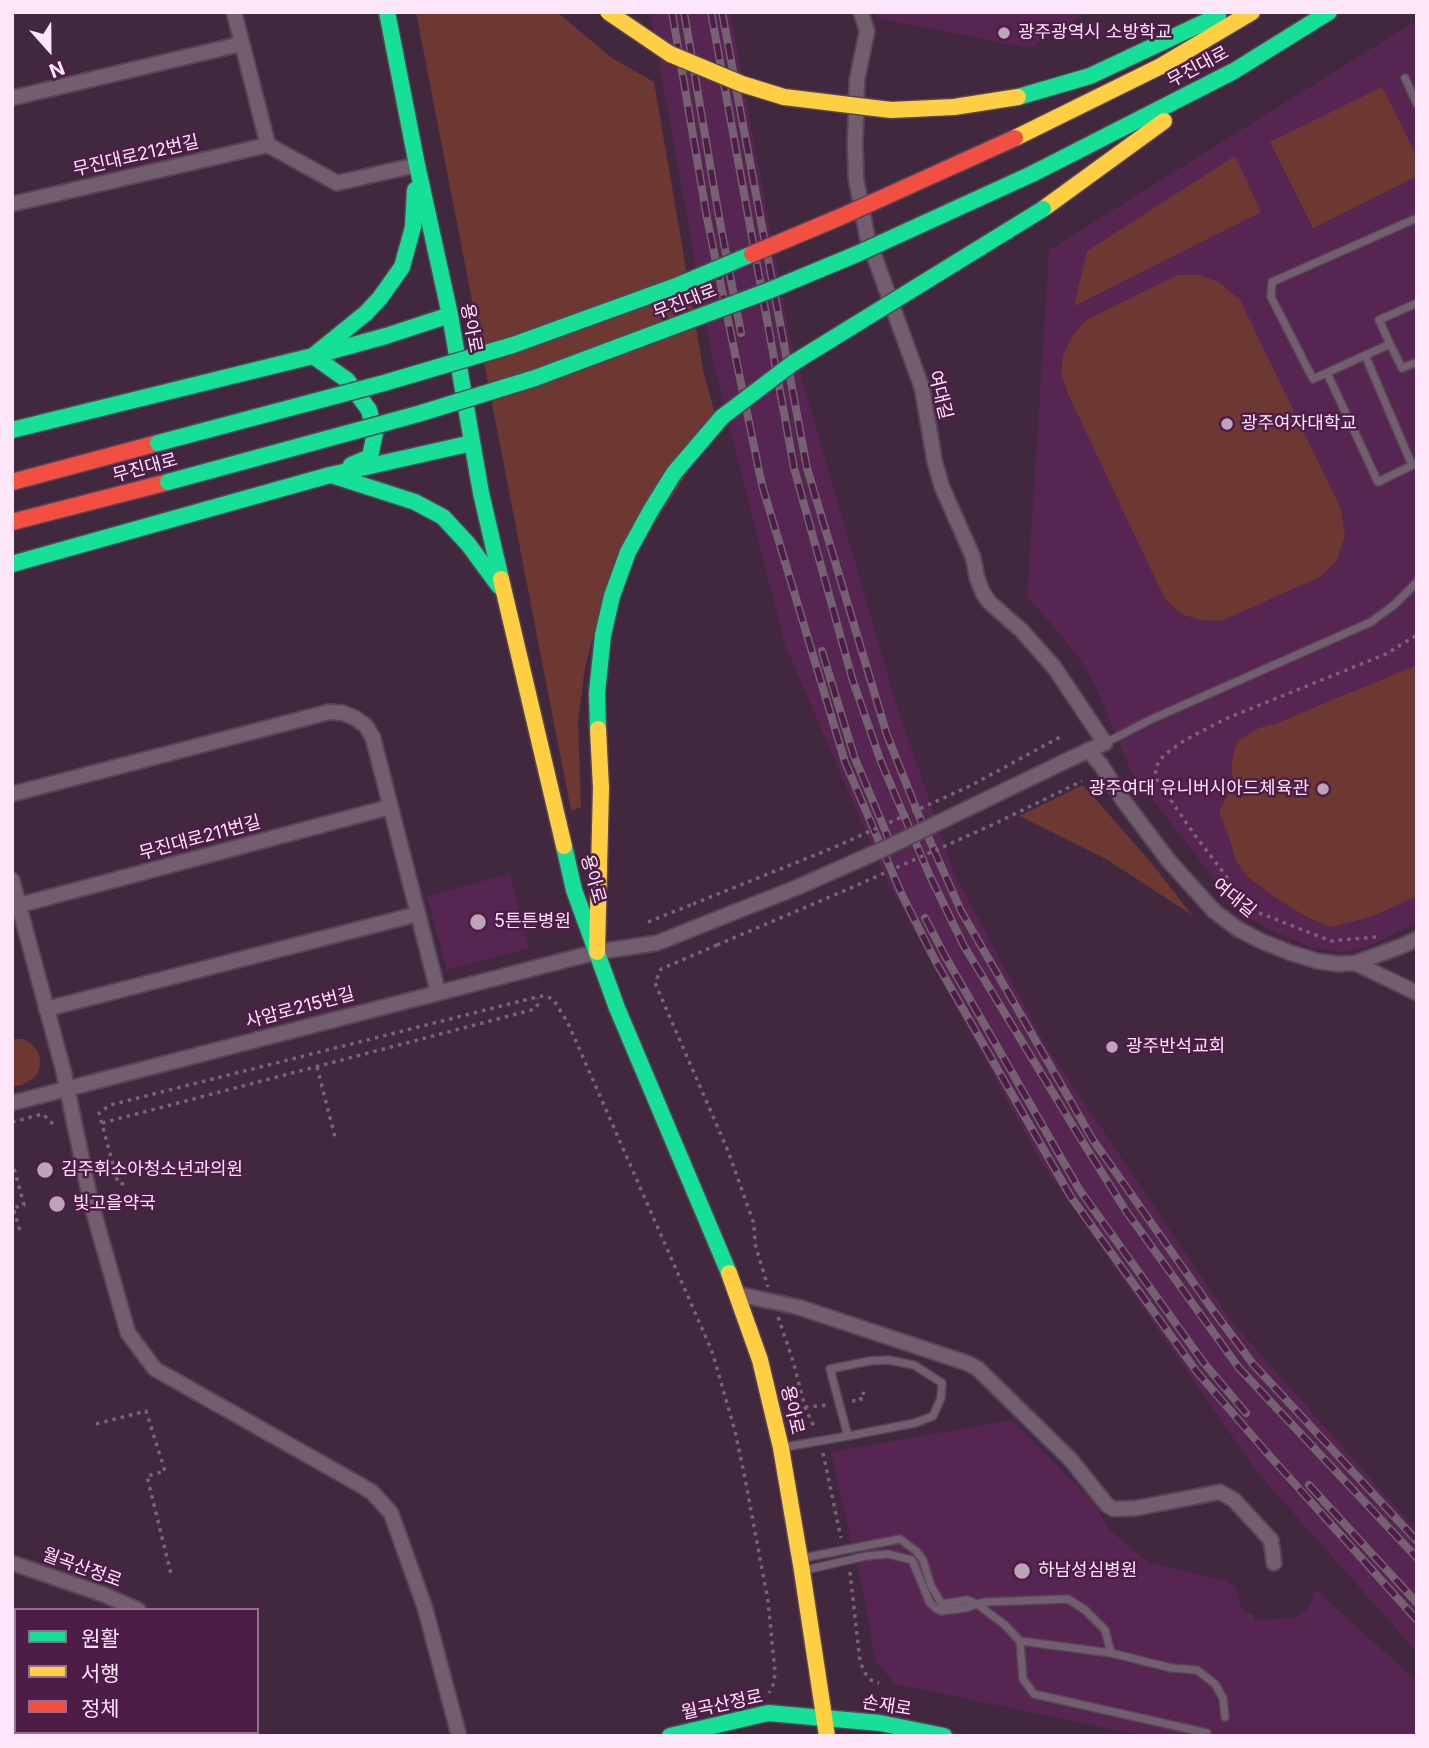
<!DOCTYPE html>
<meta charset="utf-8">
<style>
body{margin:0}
#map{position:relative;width:1429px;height:1748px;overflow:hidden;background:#42283f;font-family:Inter,"Noto Sans KR",sans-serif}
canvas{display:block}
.frame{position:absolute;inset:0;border:14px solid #fee6fa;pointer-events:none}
.legend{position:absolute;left:14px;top:1608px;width:245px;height:126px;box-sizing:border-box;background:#4d1d47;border:2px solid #946d8f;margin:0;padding:9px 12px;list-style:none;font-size:21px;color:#fee6fa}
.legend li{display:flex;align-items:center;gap:14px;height:35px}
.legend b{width:35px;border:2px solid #946d8f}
.north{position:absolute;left:14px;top:14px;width:70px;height:70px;-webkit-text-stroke:5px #4d1d47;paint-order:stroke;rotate:159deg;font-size:19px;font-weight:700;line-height:28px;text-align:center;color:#fee6fa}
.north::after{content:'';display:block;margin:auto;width:24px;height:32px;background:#fee6fa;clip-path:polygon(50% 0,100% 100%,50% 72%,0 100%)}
</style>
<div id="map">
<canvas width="1429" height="1748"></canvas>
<div class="frame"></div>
<ul class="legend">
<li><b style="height:9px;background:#16e098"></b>원활</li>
<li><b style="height:9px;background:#ffcf43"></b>서행</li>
<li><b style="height:9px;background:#f24e42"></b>정체</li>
</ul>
<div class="north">N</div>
</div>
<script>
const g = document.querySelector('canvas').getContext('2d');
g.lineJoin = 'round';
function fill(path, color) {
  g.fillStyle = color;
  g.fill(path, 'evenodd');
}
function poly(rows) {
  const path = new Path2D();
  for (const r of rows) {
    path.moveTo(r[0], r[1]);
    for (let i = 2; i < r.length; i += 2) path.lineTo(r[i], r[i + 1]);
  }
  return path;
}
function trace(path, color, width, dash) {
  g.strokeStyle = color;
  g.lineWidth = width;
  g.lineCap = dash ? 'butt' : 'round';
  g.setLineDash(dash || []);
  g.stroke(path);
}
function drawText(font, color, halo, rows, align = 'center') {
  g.font = font + ' Inter,"Noto Sans KR",sans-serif';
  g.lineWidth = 5;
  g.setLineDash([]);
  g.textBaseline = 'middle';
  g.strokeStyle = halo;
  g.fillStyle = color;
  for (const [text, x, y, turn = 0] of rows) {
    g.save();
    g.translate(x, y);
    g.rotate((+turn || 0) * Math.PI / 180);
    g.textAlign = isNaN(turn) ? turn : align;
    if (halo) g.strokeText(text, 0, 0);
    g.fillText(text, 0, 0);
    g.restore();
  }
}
fill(poly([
 [650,12,730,12,790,338,895,700,954,873,1045,1044,1231,1321,1417,1531,1417,1652,1257,1472,1040,1160,888,883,785,645,713,361],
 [874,12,1087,12,1031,48,876,18],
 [1417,20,1417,922,1367,947,1341,952,1310,947,1276,932,1247,917,1231,901,1131,771,1094,683,1081,661,1053,625,1027,598,1049,250],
 [510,874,529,948,447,970,427,896],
 [1012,1420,1095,1504,1109,1530,1148,1562,1225,1581,1235,1586,1243,1612,1254,1614,1254,1620,1299,1617,1310,1605,1315,1589,1417,1681,1417,1736,1145,1736,895,1684,875,1661,865,1600,831,1452]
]), '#572551');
fill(poly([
 [416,12,557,12,612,58,654,82,704,374,718,425,601,607,585,667,578,721,581,807,571,811],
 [1382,87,1417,157,1417,176,1313,228,1270,142],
 [1235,156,1261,212,1074,306,1087,251],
 [1178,275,1199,275,1219,282,1240,300,1341,509,1345,536,1337,560,1320,577,1221,621,1201,620,1181,614,1164,597,1068,394,1061,373,1063,355,1072,336,1086,320],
 [1417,665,1417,896,1374,916,1331,927,1305,916,1279,900,1248,877,1236,861,1229,837,1219,812,1234,782,1231,768,1235,748,1237,742,1259,728,1275,724],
 [1083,785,1149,860,1192,915,1106,859,1019,816],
 [12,1029,14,1039,22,1039,29,1042,35,1048,39,1054,40,1062,39,1070,35,1077,22,1085,12,1086]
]), '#6d3832');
const lane = poly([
 [1405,78,1417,104],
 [1417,218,1272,282,1271,297,1313,379,1390,344,1402,368,1417,362],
 [1390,344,1379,320,1417,303],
 [1365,355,1412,465],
 [1327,373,1378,482,1417,463],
 [1105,743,1152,719,1371,622,1394,605,1417,582],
 [785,1447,848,1436,915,1423,933,1416,941,1398,942,1383,914,1365,888,1360,869,1361,830,1369,848,1436],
 [803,1558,900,1539,916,1551,923,1560,931,1586,942,1604,968,1600,977,1604,986,1602,1068,1599,1085,1610,1105,1630,1111,1653],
 [806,1570,866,1556,888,1554,912,1560,930,1603,937,1609,941,1611,966,1608,977,1604,1005,1625,1020,1641,1023,1679,1034,1694,1207,1733],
 [1020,1641,1111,1653,1171,1668,1197,1670,1215,1684,1223,1698,1225,1717]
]);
const street = poly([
 [234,12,268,145,337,183,417,165],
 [861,12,867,31,857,80,855,144,856,179,867,236,922,388,935,463,942,487,973,557,977,578,983,593,989,602,1021,630,1054,667,1105,743,1072,758],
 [12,98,241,44],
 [12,204,268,145],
 [1088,750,1101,765,1123,800,1169,861,1214,911,1238,929,1261,941,1291,953,1317,961,1338,964,1355,963,1402,946,1417,939],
 [12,794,329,712,343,713,355,718,366,726,373,738,438,992],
 [12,880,63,1069,91,1203,128,1333,155,1369,355,1482,372,1492,391,1513,425,1608,459,1736],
 [12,907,390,807],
 [1355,963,1417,993],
 [46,1009,418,914],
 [12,1103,527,970,597,952,657,943,707,923],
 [737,1294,798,1307,967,1363,977,1368,1071,1460,1107,1505,1114,1509,1137,1508,1220,1492,1234,1500,1271,1540,1274,1563],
 [12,1563,105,1595,138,1610],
 [235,1732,236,1736]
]);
const fast = poly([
 [387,12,417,165,450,315,481,493,501,579],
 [1018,97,1090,76,1218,16],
 [1032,174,1234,71,1329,12],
 [12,430,313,356,386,336,450,315],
 [351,465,370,457,375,433,369,410,347,380,313,356,366,313,380,298,402,267,413,227,415,190],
 [331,475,415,502,443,517,468,544,499,586],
 [12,564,330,475,472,443],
 [598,729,597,693,603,635],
 [564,846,574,890,617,1008,729,1273],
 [670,1736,768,1713,880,1723,944,1736]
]);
const slow = poly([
 [1015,138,1161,66,1252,12],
 [1043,209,1164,121],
 [501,579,564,846],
 [597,952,601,788,598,729],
 [729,1273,760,1360,781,1448,802,1571,827,1736]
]);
const jam = poly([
 [12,482,158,443],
 [12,522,168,482]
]);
trace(lane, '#594457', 10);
trace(street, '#594457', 18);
trace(fast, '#594457', 19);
trace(slow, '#594457', 19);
trace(jam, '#594457', 19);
trace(poly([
 [648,922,693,904],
 [1376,937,1331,941,1252,910,1194,834,1157,780,1155,768,1164,755,1185,740,1225,719,1386,654,1417,635],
 [717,945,661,969,655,983,728,1151,754,1224,755,1244,768,1287],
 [317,1067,336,1141],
 [12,1122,43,1114,55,1126],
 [102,1123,528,1011,535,1009,538,1004,537,998],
 [12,1161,24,1205,13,1208,20,1231],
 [124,1184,118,1183,99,1113,110,1105,537,997,544,996,553,999,568,1023,711,1349,716,1365,735,1431,744,1473,768,1601,775,1672,774,1683,769,1693],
 [778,1317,793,1361,805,1407,815,1429],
 [852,1401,861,1400,860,1394,865,1393],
 [805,1407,827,1405],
 [96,1424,146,1411,165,1471,147,1476,171,1574],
 [823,1453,841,1538],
 [850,1572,860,1662,865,1673,871,1680,879,1683]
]), '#776575', 3.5, [3.5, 5]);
trace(lane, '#725e6f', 7);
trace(street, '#725e6f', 14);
trace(fast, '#16e098', 16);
trace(slow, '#ffcf43', 16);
trace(jam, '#f24e42', 16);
const rail = poly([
 [672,12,707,218,762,485,845,762,902,895,936,962,1071,1197,1197,1372,1268,1454,1417,1620],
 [684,12,719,217,741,333],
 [711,12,794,468,852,678,881,762,930,876,964,946,1084,1144,1126,1211,1239,1368,1417,1558],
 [722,12,807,468,887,735,919,816,961,911,1093,1140,1209,1305,1253,1364,1417,1541],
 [822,651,854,756,890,842],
 [925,918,945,956,1079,1189,1204,1363,1246,1413],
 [1309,1485,1417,1603]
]);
trace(rail, '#756172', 8);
trace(rail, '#4d1d47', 5, [16]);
const streetBridge = poly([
 [707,923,798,887,888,847,1072,758]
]);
const fastBridge = poly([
 [158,443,384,383,513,345,676,286,752,254],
 [168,482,418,414,535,378,768,291,857,254,1032,174],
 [603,635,612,596,628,552,651,510,674,473,722,417,793,363,1043,209]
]);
const slowBridge = poly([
 [608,12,670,54,742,84,784,97,891,110,954,107,1018,97]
]);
const jamBridge = poly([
 [752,254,838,218,1015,138]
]);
trace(streetBridge, '#594457', 18, []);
trace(fastBridge, '#594457', 19, []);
trace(slowBridge, '#594457', 19, []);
trace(jamBridge, '#594457', 19, []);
trace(poly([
 [693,904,835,847,970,786,1062,736],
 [717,945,853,887,992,825,1082,781]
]), '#776575', 3.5, [3.5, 5]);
trace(streetBridge, '#725e6f', 14);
trace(fastBridge, '#16e098', 16);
trace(slowBridge, '#ffcf43', 16);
trace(jamBridge, '#f24e42', 16);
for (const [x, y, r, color] of [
 [1004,33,7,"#bca4b9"],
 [1227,424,7,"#bca4b9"],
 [1323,789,7,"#bca4b9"],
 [478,922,9,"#bca4b9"],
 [1112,1047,7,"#bca4b9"],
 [45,1170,9,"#bca4b9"],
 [57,1204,9,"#bca4b9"],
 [1022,1571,9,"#bca4b9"]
]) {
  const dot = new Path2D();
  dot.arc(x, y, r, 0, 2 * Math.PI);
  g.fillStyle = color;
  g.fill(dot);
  trace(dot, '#4d1d47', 2.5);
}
drawText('18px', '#fee6fa', '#4d1d47', [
 ["광주광역시 소방학교",1018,33],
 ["광주여자대학교",1241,424],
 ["광주여대 유니버시아드체육관",1309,789,"right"],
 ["5튼튼병원",494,922],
 ["광주반석교회",1126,1047],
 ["김주휘소아청소년과의원",61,1170],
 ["빛고을약국",73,1204],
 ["하남성심병원",1038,1571]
], 'left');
drawText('18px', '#fee6fa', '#4d1d47', [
 ["무진대로",1198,67,-28],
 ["무진대로212번길",136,156,-13],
 ["무진대로",685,302,-21],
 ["용아로",471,328,79],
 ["여대길",940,395,76],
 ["무진대로",145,468,-15],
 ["무진대로211번길",200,838,-15],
 ["용아로",593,879,74],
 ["여대길",1234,898,39],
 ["사암로215번길",300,1008,-15],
 ["용아로",792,1410,77],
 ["월곡산정로",82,1568,20],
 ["월곡산정로",722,1705,-12],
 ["손재로",887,1706,9]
]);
</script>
